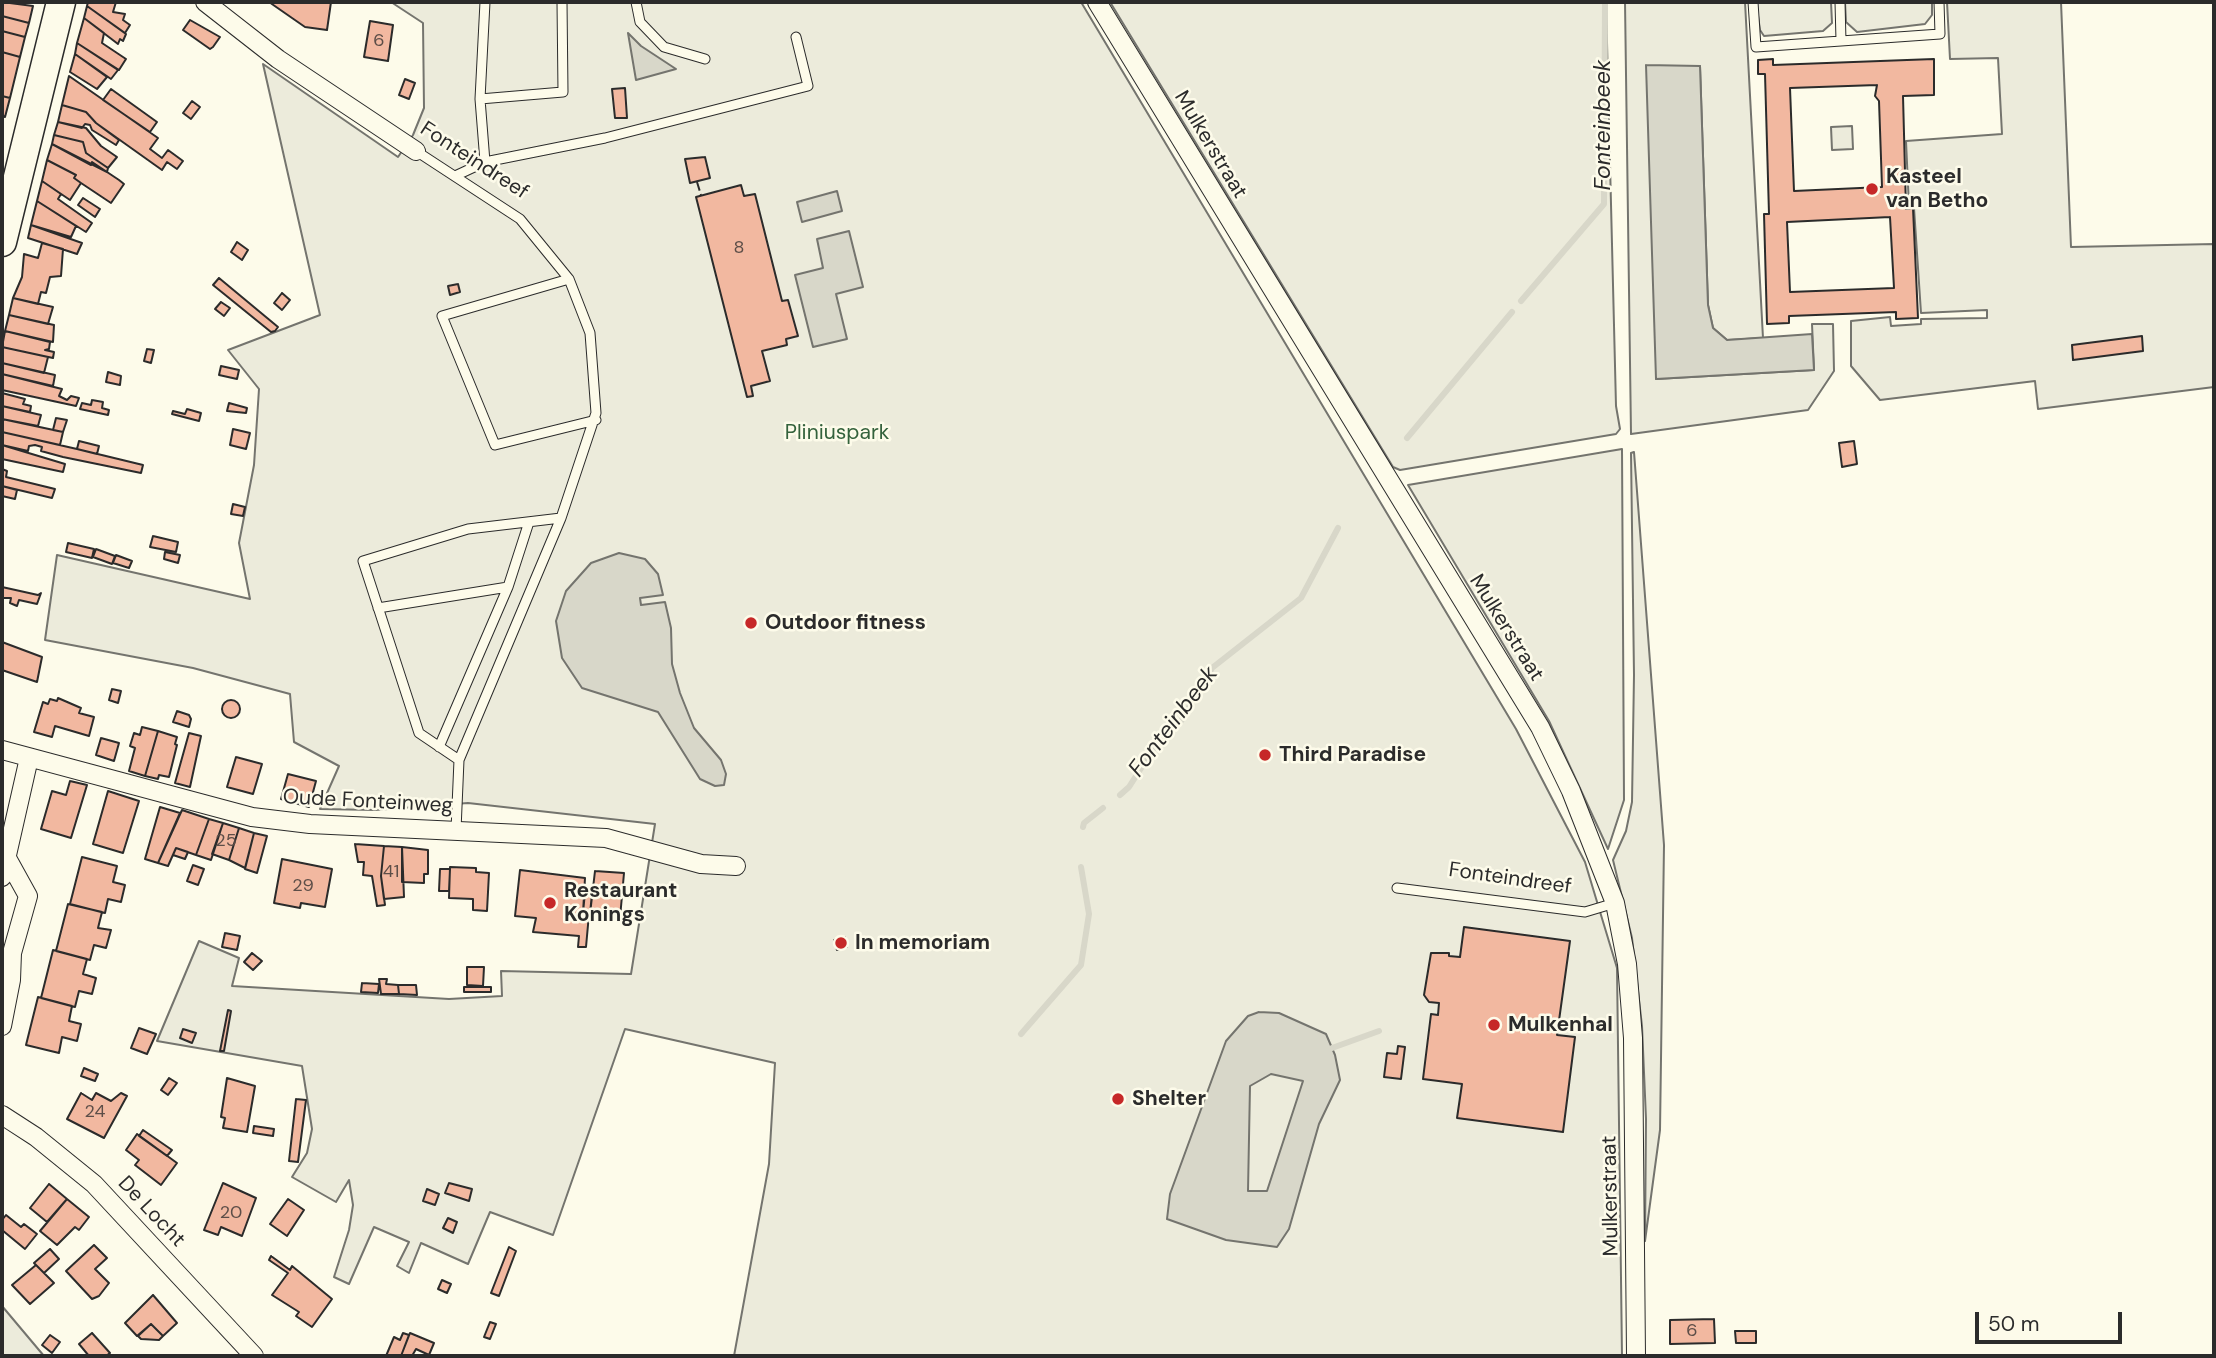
<!DOCTYPE html>
<style>
body{margin:0}
#map{position:relative;width:2216px;height:1358px;overflow:hidden;background:#fdfbea;font-family:"DM Sans",sans-serif}
canvas{display:block}
.frame{position:absolute;inset:0;border:4px solid #2b2b2b;pointer-events:none}
.scale{position:absolute;left:1975px;top:1312px;width:147px;height:32px;box-sizing:border-box;border:4px solid #2b2b2b;border-top:0;padding-left:9px;font-size:21px;line-height:24px;white-space:nowrap;color:#2b2b2b;-webkit-text-stroke:5px #fdfbea;paint-order:stroke}
</style>
<div id="map">
<canvas width="2216" height="1358"></canvas>
<div class="frame"></div>
<div class="scale">50 m</div>
</div>
<script>
const g = document.querySelector('canvas').getContext('2d');
g.lineJoin = 'round';
function fill(path, color) {
  g.fillStyle = color;
  g.fill(path, 'evenodd');
}
function poly(rows) {
  const path = new Path2D();
  for (const r of rows) {
    if (r.length === 3) {
      path.moveTo(r[0] + r[2], r[1]);
      path.arc(r[0], r[1], r[2], 0, 2 * Math.PI);
      continue;
    }
    path.moveTo(r[0], r[1]);
    for (let i = 2; i < r.length; i += 2) path.lineTo(r[i], r[i + 1]);
  }
  return path;
}
function trace(path, color, width, dash) {
  g.strokeStyle = color;
  g.lineWidth = width;
  g.lineCap = dash ? 'butt' : 'round';
  g.setLineDash(dash || []);
  g.stroke(path);
}
function drawText(font, color, halo, rows, align = 'center') {
  g.font = font + ' "DM Sans",sans-serif';
  g.lineWidth = 5;
  g.setLineDash([]);
  g.textBaseline = 'middle';
  g.strokeStyle = halo;
  g.fillStyle = color;
  for (const [text, x, y, turn = 0] of rows) {
    g.save();
    g.translate(x, y);
    g.rotate((+turn || 0) * Math.PI / 180);
    g.textAlign = isNaN(turn) ? turn : align;
    if (halo) g.strokeText(text, 0, 0);
    g.fillText(text, 0, 0);
    g.restore();
  }
}
const green = poly([
 [391,2,1081,2,1516,729,1585,862,1617,968,1622,1356,734,1356,769,1164,775,1063,625,1029,553,1235,490,1212,468,1264,421,1243,409,1273,397,1266,409,1242,374,1227,349,1284,334,1277,349,1230,353,1205,349,1180,336,1202,292,1177,307,1153,312,1129,302,1066,157,1041,199,941,239,958,232,986,449,999,502,996,501,971,631,974,655,824,468,803,375,810,320,809,339,766,294,742,290,694,193,668,45,640,57,555,250,599,239,543,254,465,259,389,228,350,320,315,263,64,398,157,413,135,424,108,423,23,391,2],
 [1110,2,1606,2,1616,406,1620,429,1616,434,1400,470,1393,467,1110,2],
 [1625,2,1745,2,1763,338,1727,340,1713,328,1708,305,1700,66,1656,379,1814,370,1812,324,1833,324,1834,371,1808,410,1631,434,1625,2],
 [1756,2,1831,2,1832,23,1823,31,1764,36,1760,30,1756,2],
 [1845,2,1932,2,1932,15,1925,24,1857,32,1846,22,1845,2],
 [1947,2,2061,2,2071,247,2214,244,2214,387,2038,409,2035,381,1880,400,1851,366,1851,321,1890,317,1891,326,1921,324,1921,319,1987,318,1987,310,1921,313,1914,208,1909,207,1906,141,2002,134,1998,58,1950,59,1947,2],
 [1852,126,1853,149,1832,150,1831,127,1852,126],
 [1622,449,1624,800,1608,849,1549,721,1408,485,1622,449],
 [1634,452,1664,845,1660,1130,1645,1241,1646,1119,1642,1026,1632,938,1613,860,1626,831,1632,802,1634,675,1631,453,1634,452],
 [2,1306,44,1356,2,1356,2,1306]
]);
fill(green, '#ecebdb');
trace(green, '#74746e', 2);
const water = poly([
 [628,33,641,46,676,69,636,80,628,33],
 [1646,65,1700,66,1708,305,1713,328,1727,340,1812,334,1814,370,1656,379,1646,65],
 [837,191,842,211,802,222,797,202,837,191],
 [849,231,863,287,836,294,847,339,813,347,795,275,823,268,817,239,849,231],
 [619,553,645,559,658,574,663,595,640,598,641,605,665,602,671,628,672,664,680,693,694,728,721,760,726,774,724,785,715,786,700,779,658,712,582,688,562,658,556,621,566,591,591,563,619,553],
 [1259,1012,1279,1013,1326,1034,1335,1055,1340,1080,1319,1124,1289,1229,1277,1247,1226,1240,1167,1219,1170,1194,1226,1041,1248,1016,1259,1012],
 [1271,1074,1303,1081,1267,1191,1248,1191,1250,1086,1271,1074]
]);
fill(water, '#d8d7c9');
trace(water, '#74746e', 2);
trace(poly([
 [1521,301,1604,204,1605,2],
 [1407,438,1512,312],
 [1120,795,1129,787,1154,748,1181,721,1212,668,1301,598,1338,528],
 [1083,827,1084,823,1103,808],
 [1021,1034,1081,965,1089,914,1081,867],
 [1332,1048,1379,1031]
]), '#d8d7c9', 6);
const building = poly([
 [2,2,33,6,29,23,2,16,2,2],
 [88,2,116,2,113,12,125,14,123,20,130,25,125,33,87,6,88,2],
 [269,2,331,2,327,30,305,27,269,2],
 [87,6,126,34,123,41,120,39,118,44,84,18,87,6],
 [2,16,29,23,25,37,2,31,2,16],
 [84,18,104,33,102,43,126,59,119,70,77,43,84,18],
 [190,20,220,37,213,47,210,49,183,30,190,20],
 [370,21,393,25,388,61,364,57,370,21],
 [2,31,25,37,20,57,2,52,2,31],
 [77,43,118,70,111,79,75,54,77,43],
 [2,52,20,57,10,98,2,96,2,52],
 [75,54,107,77,97,89,70,72,75,54],
 [1773,59,1773,65,1934,59,1934,95,1903,96,1906,209,1913,208,1918,318,1896,319,1896,312,1789,316,1789,323,1767,324,1764,214,1769,214,1765,74,1758,74,1758,60,1773,59],
 [1877,85,1875,96,1879,101,1882,187,1794,191,1790,88,1877,85],
 [1890,217,1894,288,1790,292,1787,222,1890,217],
 [69,76,158,138,150,149,162,158,168,150,183,161,177,169,167,162,162,170,96,123,86,112,62,105,69,76],
 [405,79,415,83,409,99,399,95,405,79],
 [625,88,627,118,615,118,612,89,625,88],
 [111,89,157,122,150,132,103,100,111,89],
 [2,96,10,98,5,117,2,116,2,96],
 [192,101,200,107,191,119,183,113,192,101],
 [62,105,86,112,96,123,119,140,116,145,92,130,90,125,85,124,82,128,58,122,62,105],
 [58,122,86,128,101,146,117,157,108,168,86,153,83,142,54,135,58,122],
 [54,135,83,142,86,153,108,168,107,172,52,144,54,135],
 [52,144,91,165,92,162,119,180,124,184,111,203,81,183,74,178,76,175,47,160,52,144],
 [705,157,710,178,690,183,685,159,705,157],
 [47,160,76,175,74,178,81,183,70,200,42,181,47,160],
 [42,181,61,194,58,199,92,223,86,232,37,201,42,181],
 [741,185,744,196,755,194,782,301,788,300,798,336,786,339,787,345,762,351,770,381,751,386,753,396,747,397,696,197,741,185],
 [83,198,100,209,95,217,78,205,83,198],
 [37,201,76,226,71,237,31,225,37,201],
 [31,225,82,243,77,254,28,238,31,225],
 [237,242,248,250,242,260,231,252,237,242],
 [42,243,63,249,61,276,50,277,46,293,41,292,38,304,13,298,22,277,24,254,38,258,42,243],
 [219,278,278,327,275,331,271,332,213,285,219,278],
 [458,284,460,292,450,295,448,286,458,284],
 [282,293,290,300,282,310,274,303,282,293],
 [13,298,53,307,48,324,9,315,13,298],
 [221,302,230,308,224,316,215,309,221,302],
 [9,315,54,325,53,342,5,331,9,315],
 [5,331,50,342,49,349,45,350,54,352,53,358,2,347,5,331],
 [2142,336,2143,351,2073,360,2072,345,2142,336],
 [2,347,48,357,44,373,2,363,2,347],
 [147,349,154,350,151,363,144,361,147,349],
 [2,363,55,375,53,386,2,374,2,363],
 [221,366,239,370,237,379,219,375,221,366],
 [108,372,121,376,120,385,106,382,108,372],
 [2,374,62,389,59,396,67,400,71,396,79,398,76,406,2,390,2,374],
 [2,393,25,399,23,404,31,406,30,412,2,406,2,393],
 [92,400,103,402,102,408,109,410,108,415,80,409,82,403,91,405,92,400],
 [229,403,247,408,246,413,227,411,229,403],
 [2,406,41,415,38,426,2,419,2,406],
 [187,409,201,413,199,421,172,414,173,411,185,414,187,409],
 [56,418,67,420,63,432,53,430,56,418],
 [2,419,63,432,60,445,2,432,2,419],
 [233,429,250,433,246,449,230,445,233,429],
 [2,432,77,449,143,465,141,473,63,457,41,451,42,447,35,445,29,446,28,451,2,445,2,432],
 [79,441,99,446,97,454,77,449,79,441],
 [1854,441,1857,464,1842,467,1839,443,1854,441],
 [2,445,65,464,63,472,2,459,2,445],
 [2,469,7,471,6,477,55,489,52,498,2,486,2,469],
 [2,486,17,490,15,499,2,496,2,486],
 [233,504,245,507,243,516,231,514,233,504],
 [153,536,178,542,176,552,150,547,153,536],
 [68,543,94,549,92,558,66,552,68,543],
 [96,549,115,556,112,564,93,557,96,549],
 [165,552,180,555,178,563,164,559,165,552],
 [116,555,132,561,129,568,113,563,116,555],
 [2,587,38,595,41,593,37,604,19,600,17,606,10,603,11,598,2,598,2,587],
 [2,642,42,657,37,682,2,670,2,642],
 [112,689,121,691,118,703,109,700,112,689],
 [58,698,81,708,79,713,94,717,89,736,55,726,52,737,34,732,43,702,48,704,50,699,57,701,58,698],
 [231,709,9],
 [177,711,189,715,191,719,189,727,173,722,177,711],
 [142,727,158,731,145,776,129,771,135,748,130,746,134,733,140,735,142,727],
 [158,731,177,737,175,744,177,745,169,777,159,775,158,779,145,776,158,731],
 [189,733,201,736,190,787,175,783,189,733],
 [101,738,119,743,114,761,96,755,101,738],
 [236,757,262,764,253,794,227,787,236,757],
 [288,774,316,781,309,807,281,799,288,774],
 [70,781,87,785,71,838,41,829,52,791,66,795,70,781],
 [108,791,139,801,123,853,93,844,108,791],
 [160,807,180,813,158,863,145,859,160,807],
 [182,810,209,819,196,855,176,848,168,866,158,863,182,810],
 [209,819,223,823,211,860,196,855,209,819],
 [223,823,239,828,229,860,212,854,223,823],
 [239,828,254,833,245,868,229,860,239,828],
 [254,833,267,836,257,873,245,869,254,833],
 [355,844,384,846,381,876,385,905,377,906,372,876,363,875,364,862,358,862,355,844],
 [384,846,402,847,404,897,384,899,381,876,384,846],
 [402,847,428,850,428,874,424,874,424,883,402,882,402,847],
 [176,848,188,852,185,859,173,855,176,848],
 [82,857,117,866,113,882,125,885,121,902,108,899,105,913,70,904,82,857],
 [282,859,332,869,325,907,301,903,300,908,274,903,282,859],
 [193,865,204,869,198,885,187,881,193,865],
 [450,867,476,868,476,872,489,873,487,911,473,910,473,899,449,898,450,867],
 [440,869,450,869,449,891,439,891,440,869],
 [520,870,585,878,583,913,589,914,586,947,578,947,579,936,533,932,536,918,515,916,520,870],
 [595,871,624,873,620,918,590,914,595,871],
 [585,892,592,893,590,914,583,913,585,892],
 [68,904,102,912,98,928,111,930,106,948,94,945,90,960,56,951,68,904],
 [1464,927,1570,941,1557,1035,1575,1037,1563,1132,1457,1118,1462,1084,1423,1079,1431,1014,1438,1015,1439,1003,1429,1002,1424,995,1431,953,1449,953,1449,956,1460,957,1464,927],
 [225,933,240,936,237,950,222,947,225,933],
 [845,937,847,947,837,950,834,940,845,937],
 [53,950,87,959,83,974,96,978,92,994,79,991,75,1007,41,998,53,950],
 [252,953,262,961,253,970,244,962,252,953],
 [467,967,484,967,483,986,467,985,467,967],
 [379,979,387,979,386,984,398,985,399,994,381,994,379,979],
 [362,983,379,984,378,993,361,992,362,983],
 [398,985,416,985,417,995,399,994,398,985],
 [464,987,491,987,491,992,464,992,464,987],
 [38,997,72,1006,69,1021,81,1024,77,1041,62,1037,59,1053,26,1045,38,997],
 [228,1010,231,1011,224,1051,220,1051,228,1010],
 [139,1028,156,1034,147,1054,131,1048,139,1028],
 [183,1029,196,1033,192,1043,180,1038,183,1029],
 [1398,1046,1405,1047,1401,1079,1384,1077,1387,1053,1397,1054,1398,1046],
 [84,1068,98,1074,95,1081,81,1076,84,1068],
 [169,1078,177,1083,168,1095,161,1090,169,1078],
 [227,1078,255,1086,247,1132,223,1128,225,1118,221,1117,227,1078],
 [81,1093,92,1100,96,1093,111,1101,121,1093,127,1096,104,1138,67,1119,81,1093],
 [296,1099,306,1100,298,1162,289,1161,296,1099],
 [254,1126,274,1129,273,1136,253,1133,254,1126],
 [143,1130,172,1150,167,1156,139,1136,143,1130],
 [137,1134,177,1163,161,1185,135,1165,139,1160,126,1150,137,1134],
 [223,1183,256,1198,242,1236,221,1227,218,1235,204,1230,223,1183],
 [449,1183,472,1189,469,1201,445,1193,449,1183],
 [49,1184,67,1199,47,1222,30,1208,49,1184],
 [427,1189,439,1194,435,1205,423,1201,427,1189],
 [67,1199,89,1217,79,1230,75,1227,57,1245,40,1231,67,1199],
 [288,1199,304,1210,287,1236,270,1224,288,1199],
 [6,1215,21,1227,24,1224,37,1234,25,1249,2,1230,2,1220,6,1215],
 [448,1218,457,1222,453,1233,443,1228,448,1218],
 [94,1245,107,1258,95,1269,109,1283,99,1296,92,1299,66,1271,94,1245],
 [509,1247,516,1251,499,1296,491,1293,509,1247],
 [50,1249,59,1259,44,1273,34,1263,50,1249],
 [271,1256,290,1270,292,1266,332,1299,312,1327,296,1316,299,1312,272,1295,288,1273,269,1260,271,1256],
 [36,1265,54,1283,30,1304,12,1285,36,1265],
 [442,1280,451,1284,447,1293,438,1289,442,1280],
 [153,1295,177,1323,163,1336,151,1324,137,1336,125,1323,153,1295],
 [1714,1319,1715,1343,1670,1344,1670,1320,1714,1319],
 [490,1322,496,1324,490,1339,484,1337,490,1322],
 [151,1324,163,1336,159,1340,141,1339,138,1336,151,1324],
 [1735,1331,1756,1331,1756,1343,1736,1343,1735,1331],
 [92,1333,110,1353,106,1356,89,1356,79,1344,92,1333],
 [403,1333,409,1335,401,1356,386,1356,394,1337,400,1340,403,1333],
 [410,1333,434,1343,429,1355,416,1349,412,1356,401,1356,410,1333],
 [50,1335,60,1342,52,1353,42,1345,50,1335]
]);
fill(building, '#f2b8a0');
trace(building, '#2b2b2b', 2);
const service = poly([
 [485,2,480,99,485,162],
 [636,2,640,22,664,47,705,59],
 [1753,2,1756,47,1940,34,1939,2],
 [1840,2,1841,41],
 [480,99,563,92,562,2],
 [416,151,520,219,569,279,590,333,596,413,561,518,459,760,456,830],
 [455,176,485,162,605,138,808,86,796,37],
 [569,279,442,316,495,445,596,420],
 [378,608,508,587],
 [439,747,508,587,529,522],
 [459,760,419,733,363,561,468,529,561,518],
 [1397,888,1585,912,1615,903]
]);
const minor = poly([
 [205,2,278,59,416,151],
 [1097,2,1540,727,1571,791,1615,903,1627,964,1633,1038,1636,1356],
 [2,750,252,817,310,824,606,838,701,864,736,866],
 [2,877,29,758],
 [2,1026,11,980,12,953,28,896,7,858],
 [2,1115,36,1137,94,1184,254,1356]
]);
const primary = poly([
 [2,242,61,2]
]);
trace(service, '#2b2b2b', 11);
trace(minor, '#2b2b2b', 20);
trace(primary, '#2b2b2b', 31);
trace(service, '#fdfbea', 9);
trace(minor, '#fdfbea', 18);
trace(primary, '#fdfbea', 28);
trace(poly([
 [697,182,701,195]
]), '#2b2b2b', 2, [9, 3.5]);
for (const [x, y, r, color] of [
 [1872,189,7,"#c62828"],
 [751,623,7,"#c62828"],
 [1265,755,7,"#c62828"],
 [550,903,7,"#c62828"],
 [841,943,7,"#c62828"],
 [1494,1025,7,"#c62828"],
 [1118,1099,7,"#c62828"]
]) {
  const dot = new Path2D();
  dot.arc(x, y, r, 0, 2 * Math.PI);
  g.fillStyle = color;
  g.fill(dot);
  trace(dot, '#fdfbea', 2.5);
}
drawText('18px', '#5d4e48', null, [
 ["6",379,41],
 ["8",739,248],
 ["25",226,841],
 ["41",391,872],
 ["29",303,886],
 ["24",95,1112],
 ["20",231,1213],
 ["6",1692,1331]
]);
drawText('21px', '#2b2b2b', '#fdfbea', [
 ["Mulkerstraat",1210,145,59],
 ["Fonteindreef",474,161,33],
 ["Mulkerstraat",1506,628,58],
 ["Oude Fonteinweg",368,802,3],
 ["Fonteindreef",1510,879,8],
 ["Mulkerstraat",1611,1196,-91],
 ["De Locht",151,1212,47]
]);
drawText('bold 21px', '#2b2b2b', '#fdfbea', [
 ["Kasteel",1886,177],
 ["van Betho",1886,201],
 ["Outdoor fitness",765,623],
 ["Third Paradise",1279,755],
 ["Restaurant",564,891],
 ["Konings",564,915],
 ["In memoriam",855,943],
 ["Mulkenhal",1508,1025],
 ["Shelter",1132,1099]
], 'left');
drawText('21px', '#34623c', '#fdfbea', [
 ["Pliniuspark",837,433]
]);
drawText('italic 23px', '#2b2b2b', '#fdfbea', [
 ["Fonteinbeek",1604,125,-90],
 ["Fonteinbeek",1174,722,-53]
]);
</script>
